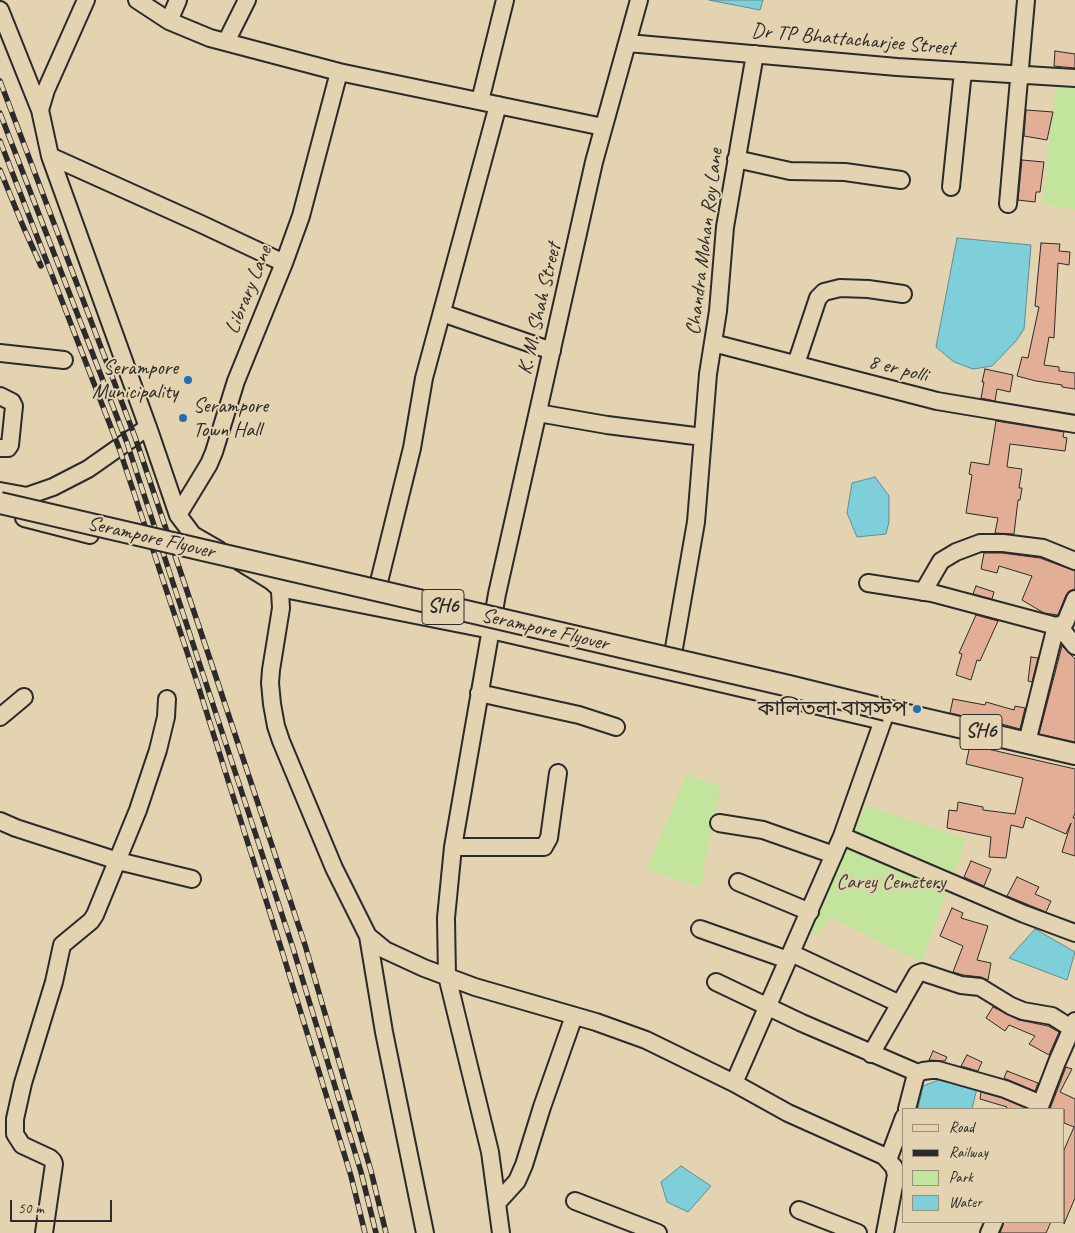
<!DOCTYPE html>
<meta charset="utf-8">
<style>
body{margin:0}
#map{position:relative;width:1075px;height:1233px;overflow:hidden;background:#e4d3b0;font-family:Caveat,sans-serif}
canvas{display:block}
.legend{position:absolute;left:902px;top:1108px;width:162px;height:115px;box-sizing:border-box;background:#e4d3b0;border:1px solid #9a907b;margin:0;padding:6px 9px;list-style:none;font-size:15px;color:#2b2b2b}
.legend li{display:flex;align-items:center;gap:10px;height:25px}
.legend b{width:25px;border:1px solid #9a907b}
.scale{position:absolute;left:10px;top:1200px;width:102px;height:22px;box-sizing:border-box;border:2px solid #2b2b2b;border-top:0;padding-left:6px;font-size:15px;line-height:18px;white-space:nowrap;color:#2b2b2b;-webkit-text-stroke:4px #e4d3b0;paint-order:stroke}
</style>
<div id="map">
<canvas width="1075" height="1233"></canvas>
<ul class="legend">
<li><b style="height:6px;background:#e4d3b0"></b>Road</li>
<li><b style="height:6px;background:#2b2b2b"></b>Railway</li>
<li><b style="height:14px;background:#c2e49d"></b>Park</li>
<li><b style="height:14px;background:#7fcfdb"></b>Water</li>
</ul>
<div class="scale">50 m</div>
</div>
<script>
const g = document.querySelector('canvas').getContext('2d');
g.lineJoin = 'round';
function fill(path, color) {
  g.fillStyle = color;
  g.fill(path, 'evenodd');
}
function poly(rows) {
  const path = new Path2D();
  for (const r of rows) {
    path.moveTo(r[0], r[1]);
    for (let i = 2; i < r.length; i += 2) path.lineTo(r[i], r[i + 1]);
  }
  return path;
}
function trace(path, color, width, dash) {
  g.strokeStyle = color;
  g.lineWidth = width;
  g.lineCap = dash ? 'butt' : 'round';
  g.setLineDash(dash || []);
  g.stroke(path);
}
function drawText(font, color, halo, rows, align = 'center') {
  g.font = font + ' Caveat,"Noto Sans Bengali",sans-serif';
  g.lineWidth = 4;
  g.setLineDash([]);
  g.textBaseline = 'middle';
  g.strokeStyle = halo;
  g.fillStyle = color;
  for (const [text, x, y, turn = 0] of rows) {
    g.save();
    g.translate(x, y);
    g.rotate((+turn || 0) * Math.PI / 180);
    g.textAlign = isNaN(turn) ? turn : align;
    if (halo) g.strokeText(text, 0, 0);
    g.fillText(text, 0, 0);
    g.restore();
  }
}
fill(poly([
 [1056,84,1075,85,1075,210,1042,203],
 [686,774,721,787,700,887,647,869],
 [866,805,966,839,922,962,830,917,816,935,808,929]
]), '#c2e49d');
const water = poly([
 [709,0,763,0,760,10,709,0],
 [957,238,1031,245,1024,329,1016,341,992,366,973,369,954,362,936,347,957,238],
 [875,477,889,496,889,522,886,534,857,537,847,513,852,483,875,477],
 [1035,929,1075,952,1067,980,1009,958,1035,929],
 [944,1078,977,1088,972,1109,918,1109,923,1086,944,1078],
 [681,1166,711,1186,688,1212,667,1202,661,1182,681,1166]
]);
fill(water, '#7fcfdb');
trace(water, '#5d8d95', 1);
const building = poly([
 [1055,51,1075,54,1075,68,1054,66,1055,51],
 [1026,110,1053,112,1047,140,1024,136,1026,110],
 [1022,160,1044,162,1040,192,1036,192,1035,202,1018,200,1022,160],
 [1041,243,1060,244,1059,251,1070,252,1069,265,1058,263,1054,338,1049,337,1044,365,1059,367,1059,371,1075,373,1075,389,1062,387,1062,385,1036,381,1017,376,1022,357,1028,358,1039,307,1035,306,1041,243],
 [985,369,1013,375,1010,392,997,389,995,401,981,398,984,382,982,382,985,369],
 [996,421,1064,432,1063,437,1067,438,1065,451,1010,444,1007,467,1022,469,1019,488,1022,488,1020,500,1018,500,1014,534,995,533,998,518,966,513,972,475,969,474,971,462,989,465,996,421],
 [984,553,1002,553,1040,558,1075,571,1075,589,1069,591,1066,595,1058,615,1044,613,1022,600,1032,576,999,566,997,573,981,569,984,553],
 [976,586,994,592,992,599,973,594,976,586],
 [976,615,998,621,980,661,977,660,971,680,956,675,962,654,959,653,976,615],
 [1062,646,1075,659,1075,742,1039,734,1062,646],
 [1031,657,1038,658,1032,682,1028,681,1031,657],
 [953,699,985,705,986,702,1014,710,1015,706,1025,708,1020,729,976,717,976,719,950,713,953,699],
 [970,745,1075,769,1075,813,1073,818,1075,818,1075,856,1062,852,1071,823,1066,834,1026,817,1023,828,1011,825,1006,858,989,857,991,837,947,828,949,810,957,811,958,802,983,807,983,810,1015,814,1023,778,966,764,970,745],
 [971,861,991,869,984,886,964,877,971,861],
 [1017,877,1039,887,1035,894,1051,901,1046,912,1007,896,1017,877],
 [952,908,963,913,961,918,988,926,977,960,991,963,988,980,981,977,963,975,953,972,963,946,940,936,952,908],
 [993,1007,1019,1020,1048,1026,1059,1032,1049,1055,1029,1044,1035,1036,1009,1025,1005,1031,986,1018,993,1007],
 [933,1051,947,1057,945,1061,929,1060,933,1051],
 [967,1055,982,1062,978,1071,961,1066,967,1055],
 [1066,1067,1072,1069,1060,1092,1075,1099,1075,1198,1064,1224,1064,1150,1074,1127,1064,1123,1064,1109,1050,1109,1066,1067],
 [1007,1071,1038,1083,1035,1091,1004,1078,1007,1071],
 [981,1092,1002,1098,1028,1109,1006,1109,1007,1107,980,1099,981,1092],
 [1004,1222,1051,1222,1046,1233,1000,1233,1004,1222]
]);
fill(building, '#e2ae95');
trace(building, '#2b2b2b', 1);
const minor = poly([
 [86,0,46,90,40,110,50,156,150,433,178,515,193,535,219,550],
 [137,0,169,21,210,38,339,72,603,127],
 [0,10,40,110],
 [169,21,178,0],
 [226,42,247,0],
 [628,43,897,67,1075,78],
 [480,101,505,0],
 [50,156,201,224,284,263],
 [736,159,790,171,845,172,901,180],
 [951,187,963,71],
 [1008,204,1026,0],
 [442,313,552,351],
 [713,343,937,401,1075,424],
 [0,353,64,360],
 [796,364,818,298,824,292,840,288,868,289,903,294],
 [0,396,12,402,14,406,10,445,8,448,0,448],
 [538,413,607,425,703,437],
 [0,491,27,496,53,487,88,469,148,427],
 [178,515,209,464,214,452,236,381,284,263,301,216,339,72],
 [24,518,90,535],
 [240,562,271,581,279,588,280,592,281,608,271,670,270,683,272,704,276,726,281,741,334,868,368,936,385,950,424,968,475,987,596,1022,646,1040,734,1083,788,1113,884,1156,894,1167,896,1175,885,1233],
 [868,583,932,593,1056,626,1065,623,1075,599],
 [279,588,491,630,883,721],
 [923,592,941,561,956,552,980,543,1003,543,1043,548,1075,561],
 [374,602,412,448,424,378,498,105],
 [1059,626,1075,646],
 [670,671,696,522,708,374,718,311,725,227,755,54],
 [479,693,579,715,616,727],
 [0,717,24,697],
 [1027,742,1056,626],
 [0,821,16,828,118,861,192,879],
 [719,823,763,830,834,855],
 [842,836,1024,914,1075,933],
 [453,847,544,847,549,838,558,773],
 [738,882,810,912],
 [700,929,788,960],
 [368,936,384,1032,425,1233],
 [791,953,900,1004],
 [716,982,802,1023,918,1073],
 [871,1054,917,974,922,972,961,985,980,987,1011,1006,1023,1011,1052,1016,1071,1028],
 [734,1083,842,836,886,712],
 [907,1109,915,1078,918,1073,923,1071,931,1070,938,1070,1005,1089,1041,1104],
 [1039,1109,1057,1062,1075,1021],
 [888,1160,904,1117],
 [575,1201,658,1233],
 [497,1203,517,1181,524,1165,542,1107,574,1016],
 [799,1210,858,1233],
 [44,1233,54,1164,53,1161,50,1158,22,1145,15,1134,15,1119,23,1083,54,982,62,945,91,921,95,915,138,810,158,750,166,717,167,699],
 [501,1233,490,1152,447,976,446,918,453,847,497,594,594,162,639,0],
 [989,1233,994,1222]
]);
const major = poly([
 [886,710,1075,754]
]);
trace(minor, '#2b2b2b', 20);
trace(major, '#2b2b2b', 24);
trace(minor, '#e4d3b0', 16);
trace(major, '#e4d3b0', 20);
const rail = poly([
 [0,81,135,437,215,674,305,945,371,1171,386,1233],
 [0,113,127,443,293,948,361,1172,376,1233],
 [0,141,119,448,197,682,282,951,351,1176,365,1233],
 [0,170,23,226,41,266]
]);
trace(rail, '#2b2b2b', 5.5);
trace(rail, '#e4d3b0', 4, [11]);
const majorBridge = poly([
 [0,503,789,686,886,710]
]);
trace(majorBridge, '#2b2b2b', 24, []);
trace(majorBridge, '#e4d3b0', 20);
for (const [x, y, r, color] of [
 [188,380,5,"#1f6fb2"],
 [183,418,5,"#1f6fb2"],
 [917,709,5,"#1f6fb2"]
]) {
  const dot = new Path2D();
  dot.arc(x, y, r, 0, 2 * Math.PI);
  g.fillStyle = color;
  g.fill(dot);
  trace(dot, '#e4d3b0', 2);
}
for (const [x, y, w] of [
 [443,607,42],
 [981,732,42]
]) {
  const box = new Path2D();
  box.roundRect(x - w / 2, y - 17.5, w, 35, 4);
  g.fillStyle = '#e4d3b0';
  g.fill(box);
  trace(box, '#2b2b2b', 1);
}
drawText('bold 20px', '#2b2b2b', null, [
 ["SH6",443,607],
 ["SH6",981,732]
]);
drawText('21px', '#2b2b2b', '#e4d3b0', [
 ["Dr TP Bhattacharjee Street",853,40,5],
 ["Chandra Mohan Roy Lane",705,242,-83],
 ["Library Lane",249,290,-68],
 ["K. M. Shah Street",540,309,-77],
 ["8 er polli",898,369,14],
 ["Serampore Flyover",151,538,13],
 ["Serampore Flyover",545,630,13]
]);
drawText('21px', '#2b2b2b', '#e4d3b0', [
 ["Serampore",178,368],
 ["Municipality",178,392],
 ["Serampore",193,406,"left"],
 ["Town Hall",193,430,"left"],
 ["কালিতলা বাসস্টপ",907,709]
], 'right');
drawText('21px', '#3a3e36', '#e4d3b0', [
 ["Carey Cemetery",891,882]
]);
</script>
